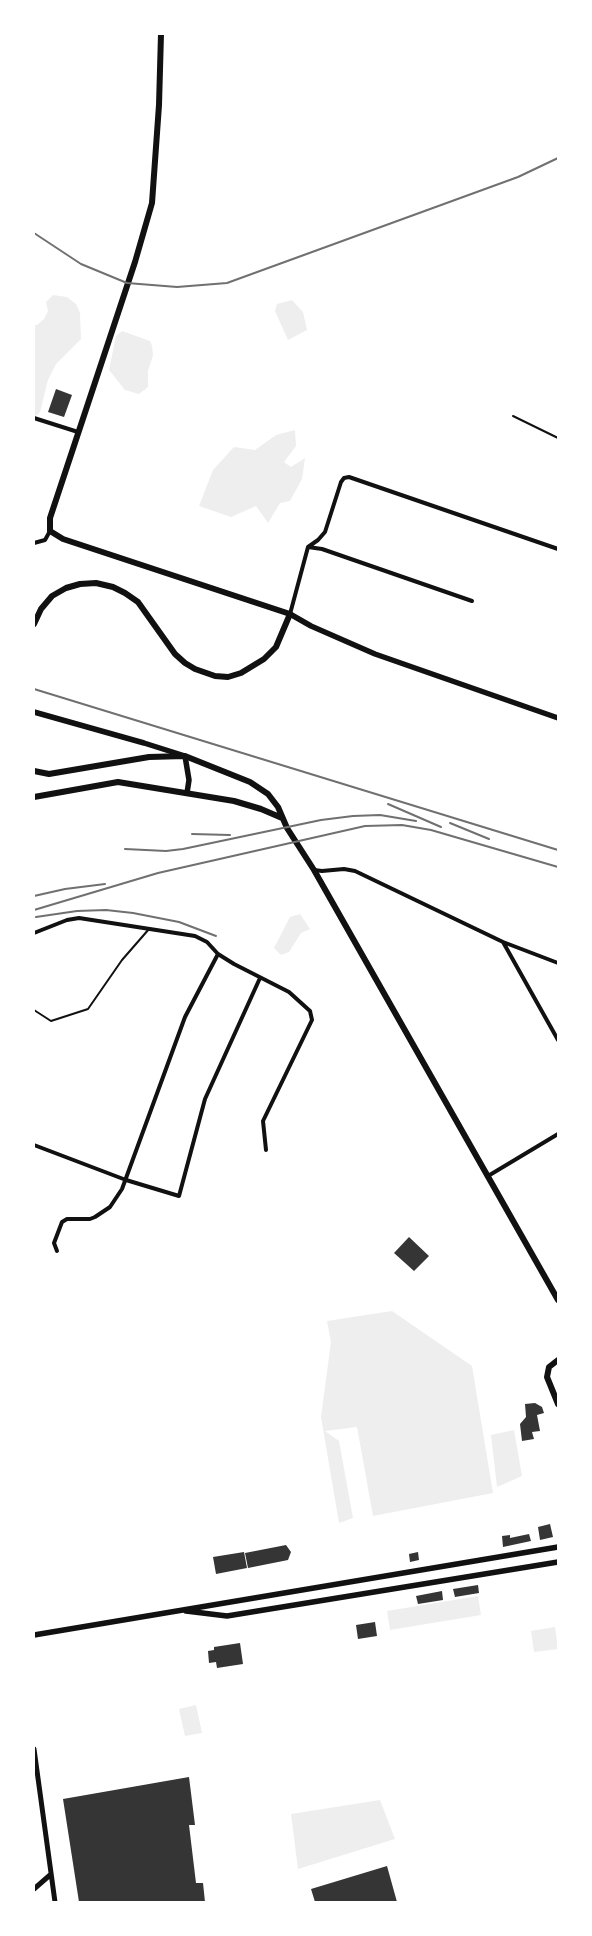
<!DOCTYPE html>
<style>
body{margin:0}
#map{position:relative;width:592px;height:1936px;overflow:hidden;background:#fff;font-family:"Work Sans",sans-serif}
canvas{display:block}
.frame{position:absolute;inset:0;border:35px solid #fff;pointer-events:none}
</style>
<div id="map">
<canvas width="592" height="1936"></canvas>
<div class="frame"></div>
</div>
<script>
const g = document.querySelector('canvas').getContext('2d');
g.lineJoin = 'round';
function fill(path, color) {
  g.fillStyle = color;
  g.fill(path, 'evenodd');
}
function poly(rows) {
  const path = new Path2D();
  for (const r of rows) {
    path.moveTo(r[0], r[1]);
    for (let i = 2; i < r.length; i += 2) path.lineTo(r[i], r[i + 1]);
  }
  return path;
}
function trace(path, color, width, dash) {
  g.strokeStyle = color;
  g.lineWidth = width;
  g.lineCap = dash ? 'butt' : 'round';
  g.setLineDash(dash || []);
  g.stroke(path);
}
fill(poly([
 [53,295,67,297,76,304,80,313,81,339,56,364,48,380,40,412,34,418,34,325,37,325,44,319,48,311,46,302],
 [292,300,303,312,307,330,288,340,275,311,277,304],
 [122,331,150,341,152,346,153,355,148,371,148,387,139,394,125,390,109,370,116,336],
 [295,430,296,446,284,462,291,467,305,458,302,479,290,501,280,503,268,523,256,506,231,517,199,506,213,470,234,447,255,450,276,435],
 [300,914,310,929,301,933,289,952,281,955,274,948,290,917],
 [392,1311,472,1366,493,1493,373,1516,357,1427,325,1431,339,1441,353,1518,339,1523,321,1417,331,1342,327,1321],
 [514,1430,522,1476,497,1487,491,1435],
 [478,1596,481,1615,390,1630,387,1611],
 [555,1627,558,1649,534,1652,531,1631],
 [196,1705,202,1733,185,1736,179,1709],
 [380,1800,395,1839,298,1869,291,1814]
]), '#eee');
fill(poly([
 [56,389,72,395,64,417,48,412],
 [409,1237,429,1256,414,1271,394,1253],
 [535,1403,542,1407,544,1413,537,1415,540,1431,532,1432,534,1439,522,1441,520,1424,526,1417,525,1404],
 [550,1524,553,1537,540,1540,538,1527],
 [529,1534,531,1541,503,1547,502,1536,510,1535,510,1538],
 [286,1545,291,1552,288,1560,248,1568,245,1553],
 [244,1552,247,1568,216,1574,213,1557],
 [418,1552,419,1560,410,1562,409,1554],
 [478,1585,479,1593,455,1597,453,1589],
 [442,1591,443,1600,418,1604,416,1596],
 [375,1622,377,1636,358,1639,356,1625],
 [240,1643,243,1664,217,1668,216,1662,209,1663,208,1651,214,1650,214,1647],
 [189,1777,195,1825,189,1825,196,1883,203,1883,205,1902,79,1902,63,1799],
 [387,1866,397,1902,315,1902,311,1889]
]), '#353535');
trace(poly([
 [513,416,558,438],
 [34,1010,51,1021,88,1009,122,960,149,929]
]), '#111', 2);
trace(poly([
 [34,418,78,432],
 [34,543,45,540,50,531],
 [308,547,322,549,472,601],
 [290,614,308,547,318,540,325,532,341,482,344,478,349,477,558,549],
 [314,870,322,871,344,869,355,871,503,942,558,963],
 [34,933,67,920,79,918,195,936,207,942,218,954,234,964,289,992,310,1011,312,1020,263,1121,266,1150],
 [503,942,558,1040],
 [34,1145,126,1180,179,1196,205,1099,260,978],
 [488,1176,558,1134],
 [57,1251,54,1243,62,1222,67,1219,90,1219,95,1217,110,1207,122,1189,185,1017,218,954]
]), '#111', 4);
trace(poly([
 [34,1749,55,1902],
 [34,1889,50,1875]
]), '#111', 5);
trace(poly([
 [290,614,311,626,375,654,558,718],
 [34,712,144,743,185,756,189,780,187,793],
 [186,1611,227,1616,558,1562],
 [34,1635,558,1547]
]), '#111', 5.5);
trace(poly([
 [34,624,41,609,52,596,66,588,80,584,96,583,113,587,125,593,138,602,175,654,185,663,195,669,215,676,228,677,241,673,264,659,276,647,290,614,63,539,50,531,50,518,135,262,152,203,159,105,161,34],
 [34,771,49,774,149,757,185,756,250,782,268,794,278,807,287,828,314,870,558,1300],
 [34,797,118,782,234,801,261,809,282,818],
 [558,1360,549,1367,547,1377,558,1404]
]), '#111', 6);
trace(poly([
 [34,233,81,264,127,283,177,287,227,283,518,177,558,158],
 [34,689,558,850],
 [388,804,441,827],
 [450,823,489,839],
 [192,834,230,835],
 [125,849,166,851,183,849,321,820,353,816,380,815,416,821],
 [34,896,65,889,105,884],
 [34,910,158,873,365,826,402,825,431,830,558,867],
 [36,917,77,911,106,910,133,913,179,922,216,936]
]), '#707070', 2);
</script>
